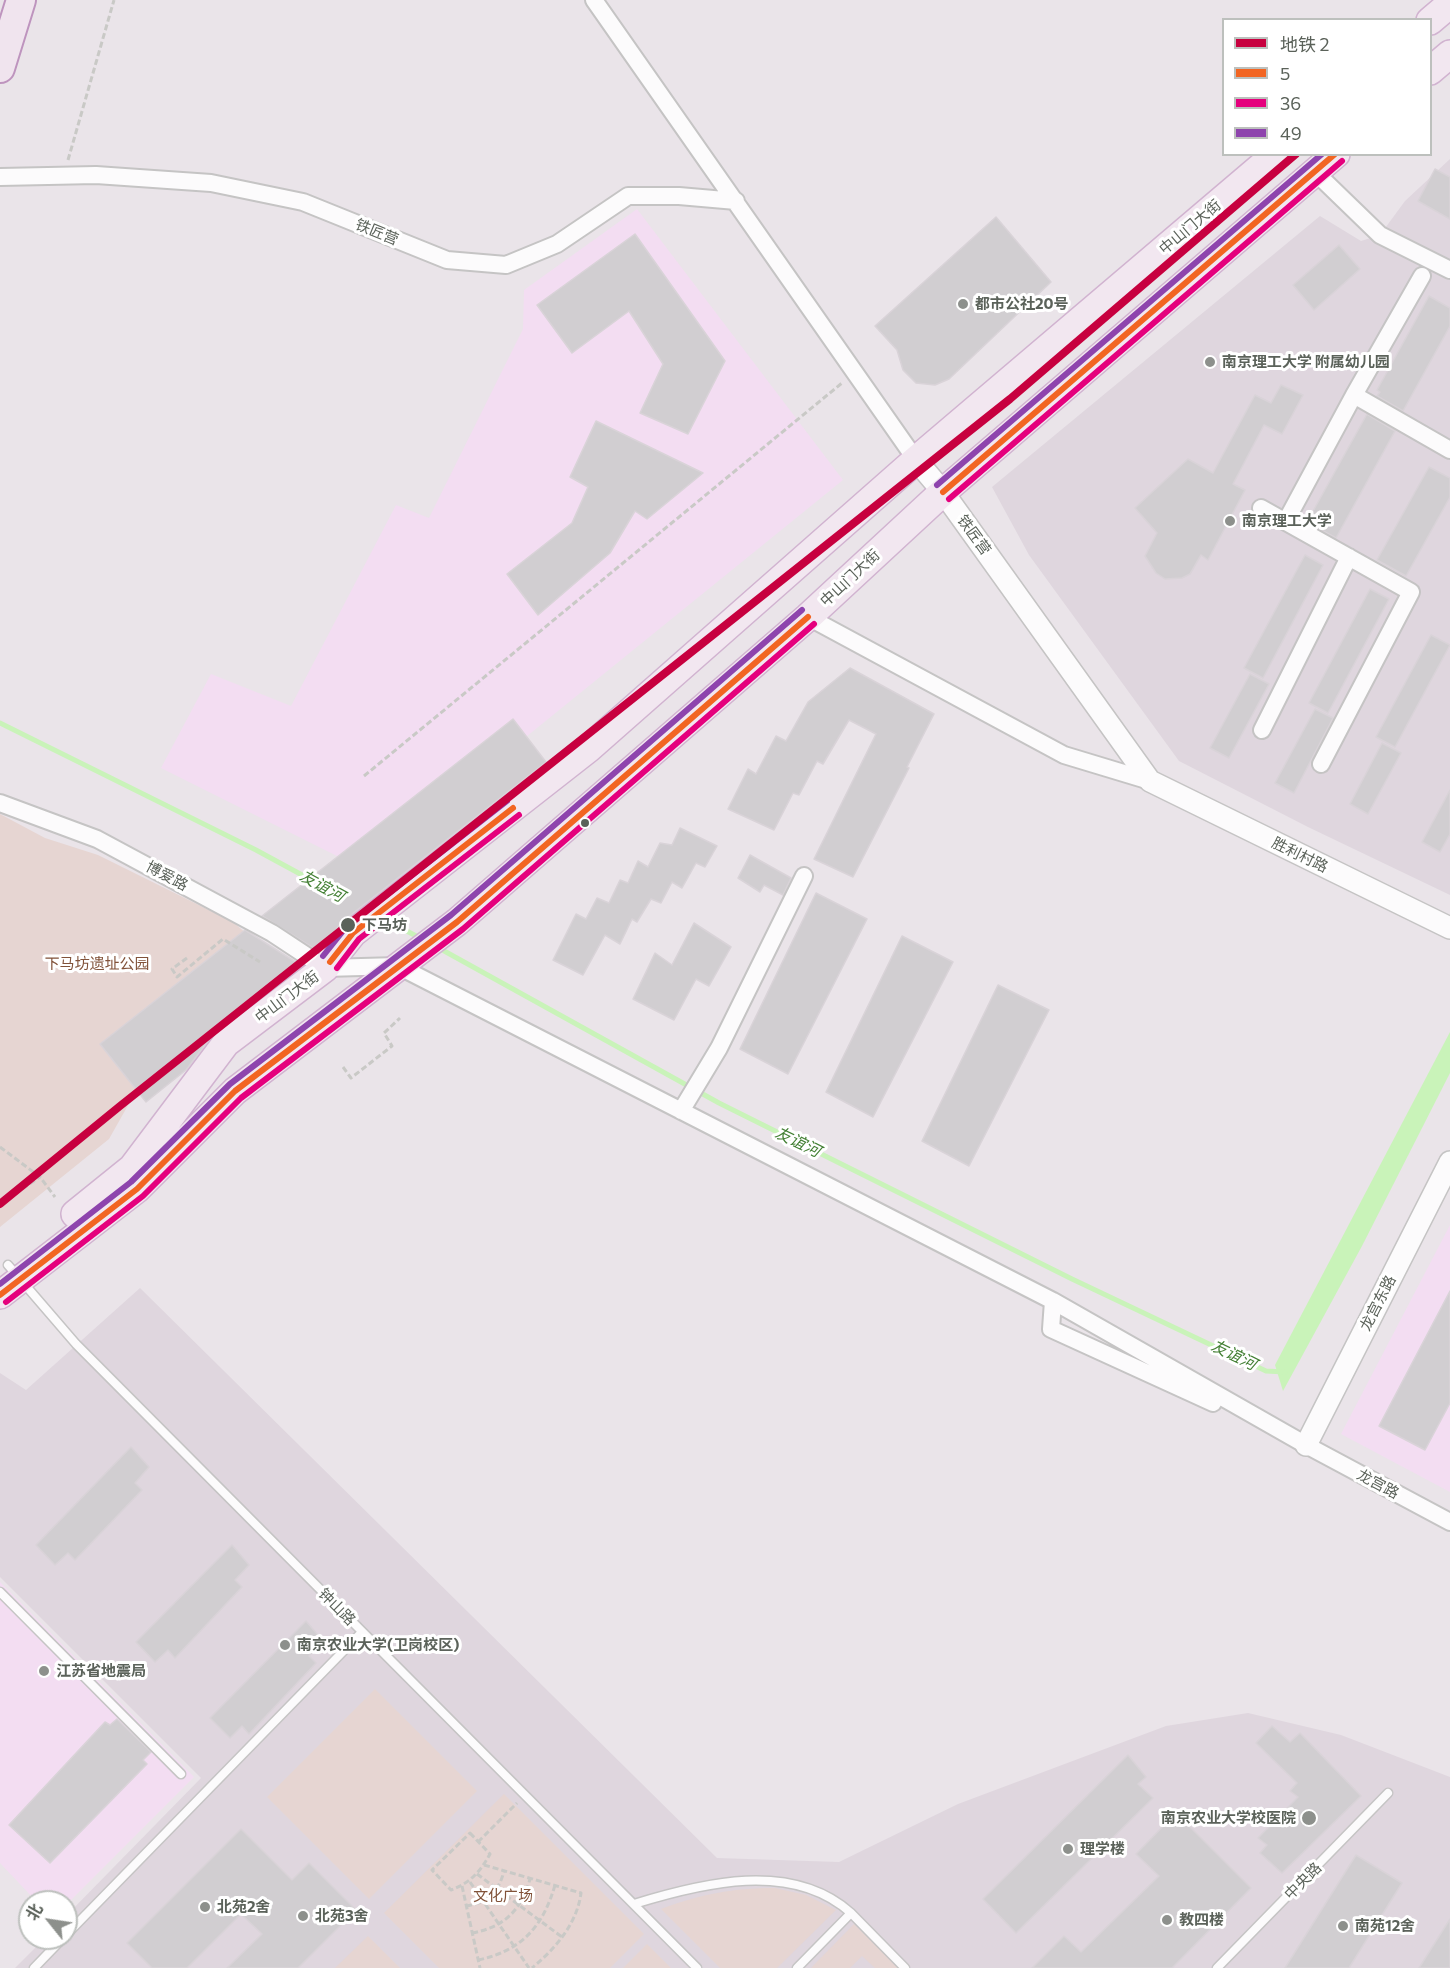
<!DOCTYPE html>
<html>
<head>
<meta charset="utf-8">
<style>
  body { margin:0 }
  #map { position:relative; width:1450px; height:1968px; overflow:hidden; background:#eae4e9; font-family:Commissioner,"Noto Sans SC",sans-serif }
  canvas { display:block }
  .legend { position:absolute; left:1222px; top:18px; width:210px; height:138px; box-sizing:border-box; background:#fff; border:2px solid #bdc0bd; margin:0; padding:8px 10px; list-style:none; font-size:18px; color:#5b625a }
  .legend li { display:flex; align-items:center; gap:12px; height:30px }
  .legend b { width:30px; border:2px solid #bdc0bd }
  .north { position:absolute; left:18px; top:1890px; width:60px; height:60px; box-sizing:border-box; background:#fff; border:2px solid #bdc0bd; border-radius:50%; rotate:300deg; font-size:16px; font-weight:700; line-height:24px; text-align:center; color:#5b625a }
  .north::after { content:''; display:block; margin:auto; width:21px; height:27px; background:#8d908c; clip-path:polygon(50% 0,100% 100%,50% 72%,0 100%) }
</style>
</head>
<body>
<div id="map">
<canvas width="1450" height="1968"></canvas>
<ul class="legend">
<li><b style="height:8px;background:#c7003f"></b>地铁 2</li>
<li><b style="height:8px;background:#f26522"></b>5</li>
<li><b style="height:8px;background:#e5007d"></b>36</li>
<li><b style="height:8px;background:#8e44ad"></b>49</li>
</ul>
<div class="north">北</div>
</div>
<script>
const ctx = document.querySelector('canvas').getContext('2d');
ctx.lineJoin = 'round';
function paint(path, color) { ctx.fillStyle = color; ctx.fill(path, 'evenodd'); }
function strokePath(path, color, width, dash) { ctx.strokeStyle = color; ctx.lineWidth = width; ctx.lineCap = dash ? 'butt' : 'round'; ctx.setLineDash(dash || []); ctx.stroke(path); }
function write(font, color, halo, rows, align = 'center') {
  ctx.font = font + ' Commissioner,"Noto Sans SC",sans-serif'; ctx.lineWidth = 6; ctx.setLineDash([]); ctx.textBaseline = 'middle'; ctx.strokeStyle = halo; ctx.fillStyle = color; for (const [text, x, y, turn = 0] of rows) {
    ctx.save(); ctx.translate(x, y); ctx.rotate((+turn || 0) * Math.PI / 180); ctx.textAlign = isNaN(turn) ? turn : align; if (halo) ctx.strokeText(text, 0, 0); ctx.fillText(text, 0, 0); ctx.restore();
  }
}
const commercial = new Path2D(`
  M637 209 843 480 363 869 161 768 211 674 291 706 396 505 429 518 523 329 524 290Z
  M1450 1225V1492L1341 1434Z
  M0 1582 194 1777 66 1905V1902H37L0 1863Z`);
const education = new Path2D(`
  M1450 159V895L1308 827 1179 761 1029 555 992 487 1320 216 1361 241 1380 235 1405 201Z
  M140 1288 717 1858 839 1862 958 1804 1166 1726 1248 1713 1341 1735 1450 1777V1968H15L45 1938H66V1916L201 1778 0 1577V1373L26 1390Z`);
const green = new Path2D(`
  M0 814 45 838 98 855 233 922 261 946 175 1022 109 1139 0 1227Z
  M375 1689 477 1791 369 1899 267 1797Z
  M504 1794 644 1934 610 1968H439L384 1913Z
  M775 1888 806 1895 836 1910 777 1968H720L661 1909C701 1894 733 1888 775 1888Z
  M854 1924 899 1968H875L862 1956 850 1968H811Z
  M368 1936 400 1968H335Z
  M647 1944 671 1968H623Z`);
const water = new Path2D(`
  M1450 1032V1073L1362 1246 1283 1391 1275 1365Z`);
const stream = new Path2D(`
  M0 723 256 850 315 882
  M384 919 420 938
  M437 947 719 1103 1072 1279 1266 1371 1285 1372`);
const building = new Path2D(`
  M1435 169 1450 177V219L1418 201Z
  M996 217 1051 282 949 379 935 385 916 383 903 370 897 350 875 326Z
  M635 234 725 361 688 434 640 413 663 364 629 311 572 353 537 305Z
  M1339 245 1360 269 1314 310 1293 285Z
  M1429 296 1450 308V326L1403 411 1377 396 1380 392 1377 390Z
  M1281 385 1303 395 1282 434 1264 425 1233 484 1245 490 1208 560 1201 555 1190 574 1182 578 1165 579 1156 573 1145 556 1157 533 1135 508 1188 459 1213 473 1255 395 1271 403Z
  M1367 414 1395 431 1336 538 1307 522Z
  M596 421 703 473 647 519 635 511 610 553 538 615 507 574 572 523 588 487 570 477Z
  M1429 467 1450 478V497L1406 576 1377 560Z
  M1305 555 1323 565 1263 678 1244 668Z
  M1370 589 1389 599 1328 713 1309 703Z
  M1431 635 1450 645 1395 747 1376 737Z
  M850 668 934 714 907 767 909 768 853 877 814 859 876 734 849 720 823 764 817 761 799 795 793 793 774 830 728 809 748 769 756 774 776 736 786 741 808 702Z
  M1250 674 1269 684 1229 758 1210 748Z
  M1315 709 1333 718 1294 793 1275 783Z
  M513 719 546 762 343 921 318 951 262 916Z
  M1382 743 1401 753 1368 814 1350 804Z
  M1450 790V834L1440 852 1422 842Z
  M680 828 717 846 705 867 696 863 682 888 672 882 661 903 651 899 637 922 632 919 620 944 605 935 583 975 553 960 576 914 586 919 597 898 609 903 620 880 628 883 638 861 648 867 660 843 672 845Z
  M750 855 791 878 783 895 764 885 760 892 738 878Z
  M816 893 867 919 788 1074 740 1049Z
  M694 923 731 947 709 986 696 979 674 1020 633 999 655 953 672 965Z
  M245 930 302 966 216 1030 186 1070 146 1102 100 1044Z
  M902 936 953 962 873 1117 826 1092Z
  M998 985 1049 1010 969 1166 922 1141Z
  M1450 1291V1403L1425 1450 1379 1426Z
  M131 1447 149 1467 135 1483 142 1490 75 1560 68 1553 55 1565 36 1545Z
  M232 1545 249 1565 235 1580 242 1587 175 1658 168 1650 155 1662 136 1642Z
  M306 1621 323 1641 309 1656 316 1663 249 1734 242 1726 230 1738 210 1718Z
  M117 1719 151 1752 143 1760 147 1764 50 1863 9 1825 105 1722 110 1725Z
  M1272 1726 1290 1742 1300 1733 1361 1796 1282 1873 1260 1853 1267 1845 1258 1838 1298 1797 1290 1791 1297 1783 1256 1743Z
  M1128 1755 1146 1777 1138 1784 1153 1798 1016 1933 983 1899Z
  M1176 1813 1251 1888 1172 1968H1032L1064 1936 1081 1952 1159 1876 1136 1854Z
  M241 1829 292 1880 309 1863 356 1910 298 1968H227L262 1934 241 1914 187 1968H152L127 1943Z
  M1356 1855 1402 1883 1349 1968H1285Z
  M1450 1919V1968H1419Z`);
const path = new Path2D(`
  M68 160 114 0
  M364 776 842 383
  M187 958 172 969 177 977 223 939 260 962
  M343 1067 351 1078 392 1046 384 1033 400 1018
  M0 1147 40 1177 55 1197
  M0 1204 40 1177
  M470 1833 490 1854C480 1872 470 1883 451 1890L432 1870Z
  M478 1842 517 1803
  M484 1865 581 1893C577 1924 555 1949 532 1968
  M477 1874 562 1937
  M470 1882 529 1968
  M462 1886 480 1968
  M466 1906C488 1903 499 1891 504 1871
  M472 1933C505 1927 521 1910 530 1879
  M478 1960C521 1951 543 1927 555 1885`);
const service = new Path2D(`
  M8 1265 76 1344 697 1968
  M0 1592 181 1774
  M634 1904C702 1883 792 1860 851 1913
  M66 1935 362 1632
  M34 1968 63 1938
  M797 1968 851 1913 905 1968
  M1217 1968 1388 1793`);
const minor = new Path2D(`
  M594 0 916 460
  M1316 173 1380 235 1450 270
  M0 177 96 175 211 183 303 202 447 260 506 265 557 244 628 196H679L736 201
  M1354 395 1450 450
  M1261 508 1411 592 1321 764
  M1286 521 1354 395 1422 276
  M808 617 1064 755 1150 781
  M1262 730 1349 557
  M0 803 97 839 272 933 325 968 398 966 1053 1301 1306 1445 1450 1522
  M681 1111 719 1048 804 876
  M1053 1301 1051 1329 1213 1403`);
const tertiary = new Path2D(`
  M916 460 943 492 1150 781 1450 928
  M1306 1445 1450 1162`);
const primary = new Path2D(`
  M1430 21 1450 4
  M1430 71 1450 54
  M75 1214 132 1168 226 1043 325 968 353 933 588 749 916 460 1276 154
  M0 1295 137 1189 235 1091 457 922 808 617 943 492 1336 154`);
const trunk = new Path2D(`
  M0 68 21 0`);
const bus1 = new Path2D(`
  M943 492 1335 154
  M330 962 353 933 513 808
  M0 1295 137 1189 235 1091 457 922 808 617`);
const bus2 = new Path2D(`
  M949 499 1342 161
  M337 968 359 939 519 815
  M6 1302 143 1196 241 1098 463 929 814 624`);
const bus3 = new Path2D(`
  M937 485 1322 154
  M323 956 347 926 507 801
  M0 1284 131 1182 230 1084 451 915 802 610`);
const metro1 = new Path2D(`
  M0 1204 120 1106 1010 399 1296 154`);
const markers = [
  [963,304,6,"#8d908c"],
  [1210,362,6,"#8d908c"],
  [1230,521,6,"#8d908c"],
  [585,823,5,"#5b625a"],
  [348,925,8,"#5b625a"],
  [285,1645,6,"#8d908c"],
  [44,1671,6,"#8d908c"],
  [1309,1818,8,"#8d908c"],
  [1068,1849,6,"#8d908c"],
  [205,1907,6,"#8d908c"],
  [303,1916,6,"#8d908c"],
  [1167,1920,6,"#8d908c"],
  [1343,1926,6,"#8d908c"]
];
const streetNames = [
  ["中山门大街",1190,227,-40],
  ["铁匠营",377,232,22],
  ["铁匠营",974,535,54],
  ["中山门大街",850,578,-43],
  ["胜利村路",1300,855,26],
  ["博爱路",167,876,28],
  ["中山门大街",287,997,-37],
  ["龙宫东路",1378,1303,-63],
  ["龙宫路",1378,1484,28],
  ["钟山路",337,1607,45],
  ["中央路",1303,1881,-45]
];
const poiNames = [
  ["都市公社20号",975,304],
  ["南京理工大学 附属幼儿园",1222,362],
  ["南京理工大学",1242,521],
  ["南京农业大学(卫岗校区)",297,1645],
  ["江苏省地震局",56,1671],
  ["南京农业大学校医院",1296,1818,"right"],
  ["理学楼",1080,1849],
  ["北苑2舍",217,1907],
  ["北苑3舍",315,1916],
  ["教四楼",1179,1920],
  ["南苑12舍",1355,1926]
];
const stopNames = [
  ["下马坊",362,925]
];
const parkNames = [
  ["下马坊遗址公园",97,964],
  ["文化广场",503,1896]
];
const waterNames = [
  ["友谊河",322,886,29],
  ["友谊河",798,1142,26],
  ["友谊河",1234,1355,26]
];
paint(commercial, '#f3ddf2');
paint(education, '#dfd6de');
paint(green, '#e6d5d2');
paint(water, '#c9f3b9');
strokePath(stream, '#c9f3b9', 5);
paint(building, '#d1ced1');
strokePath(building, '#d9d3d8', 1.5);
strokePath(service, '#c5c4c4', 11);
strokePath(minor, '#c5c4c4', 20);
strokePath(tertiary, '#c5c4c4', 24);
strokePath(primary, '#d1b3d0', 30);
strokePath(trunk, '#be94be', 32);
strokePath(path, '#c9c9c6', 3, [6, 3]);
strokePath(service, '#fcfbfc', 8);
strokePath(minor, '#fcfbfc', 16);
strokePath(tertiary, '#fcfbfc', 21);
strokePath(primary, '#f2e7f0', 27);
strokePath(trunk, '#f0e4ee', 28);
strokePath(bus1, '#f26522', 6);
strokePath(bus2, '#e5007d', 6);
strokePath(bus3, '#8e44ad', 6);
strokePath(metro1, '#c7003f', 8);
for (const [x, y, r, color] of markers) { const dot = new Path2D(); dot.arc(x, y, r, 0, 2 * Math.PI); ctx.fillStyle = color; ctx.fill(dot); strokePath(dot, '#fff', 2); }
write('15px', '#5b625a', '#fff', streetNames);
write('bold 15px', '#5b625a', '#fff', poiNames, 'left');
write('bold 15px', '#5b625a', '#fff', stopNames, 'left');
write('15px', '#815239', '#fff', parkNames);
write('italic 16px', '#448035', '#fff', waterNames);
</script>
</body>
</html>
